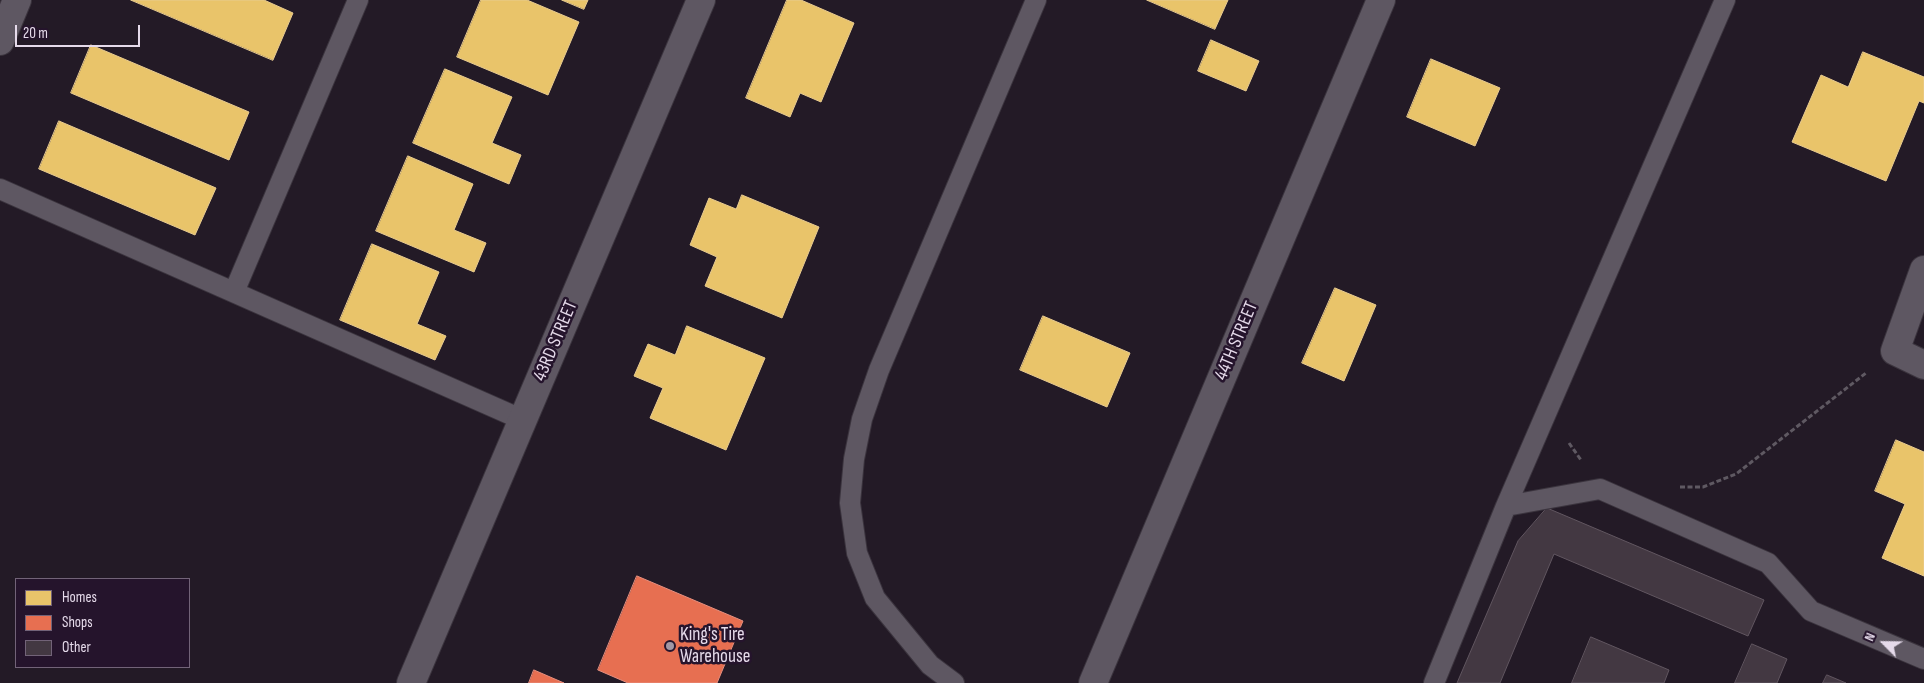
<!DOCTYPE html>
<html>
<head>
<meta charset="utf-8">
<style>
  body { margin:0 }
  #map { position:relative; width:1924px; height:683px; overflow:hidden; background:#231a26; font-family:"Sofia Sans Condensed",sans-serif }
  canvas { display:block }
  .legend { position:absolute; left:15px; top:578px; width:175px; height:90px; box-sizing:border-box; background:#25142c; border:1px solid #726378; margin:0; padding:6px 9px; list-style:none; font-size:15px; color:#e5daea }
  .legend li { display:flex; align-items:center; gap:10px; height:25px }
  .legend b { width:25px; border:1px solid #726378 }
  .north { position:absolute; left:1859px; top:618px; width:50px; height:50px; -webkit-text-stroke:4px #25142c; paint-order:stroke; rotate:293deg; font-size:14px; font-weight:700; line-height:20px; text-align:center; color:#e5daea }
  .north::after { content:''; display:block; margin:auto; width:18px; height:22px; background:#e5daea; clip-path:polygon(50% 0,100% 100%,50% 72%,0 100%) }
  .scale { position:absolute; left:15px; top:25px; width:125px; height:22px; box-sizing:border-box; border:2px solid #e5daea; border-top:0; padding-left:6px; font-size:15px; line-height:18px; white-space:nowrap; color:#e5daea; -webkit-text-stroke:4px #25142c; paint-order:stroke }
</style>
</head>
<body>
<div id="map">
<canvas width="1924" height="683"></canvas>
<ul class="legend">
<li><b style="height:14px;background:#e9c46a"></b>Homes</li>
<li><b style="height:14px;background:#e76f51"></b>Shops</li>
<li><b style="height:14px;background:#433842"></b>Other</li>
</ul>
<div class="north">N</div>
<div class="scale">20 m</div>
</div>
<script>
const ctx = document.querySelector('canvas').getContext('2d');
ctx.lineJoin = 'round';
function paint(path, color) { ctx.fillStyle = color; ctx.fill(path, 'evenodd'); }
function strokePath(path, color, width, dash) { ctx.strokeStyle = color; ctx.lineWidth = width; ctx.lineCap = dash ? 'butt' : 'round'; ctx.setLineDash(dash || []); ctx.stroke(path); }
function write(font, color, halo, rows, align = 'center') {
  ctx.font = font + ' "Sofia Sans Condensed",sans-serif'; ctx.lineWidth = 5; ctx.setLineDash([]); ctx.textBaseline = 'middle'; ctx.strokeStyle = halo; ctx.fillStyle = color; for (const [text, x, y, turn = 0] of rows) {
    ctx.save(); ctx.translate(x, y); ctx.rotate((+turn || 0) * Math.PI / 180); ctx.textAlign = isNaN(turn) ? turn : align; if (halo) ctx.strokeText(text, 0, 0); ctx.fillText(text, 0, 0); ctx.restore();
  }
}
const homes = new Path2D(`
  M131 0H264L293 13 273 60Z
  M481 0H527L579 22 548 95 457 57Z
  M562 0H588L584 9Z
  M787 0H801L854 23 821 102 800 93 790 117 746 98Z
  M1147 0H1228L1215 29Z
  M1211 40 1259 61 1246 91 1198 71Z
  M91 45 249 112 229 160 71 93Z
  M1863 52 1924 77V103L1919 101 1886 181 1792 142 1821 75 1848 87Z
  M1431 59 1500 88 1475 146 1407 117Z
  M445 69 512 97 492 143 521 155 509 184 413 143Z
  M59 121 216 188 195 235 39 169Z
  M408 156 473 184 454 230 486 243 474 272 376 231Z
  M742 195 819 227 782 318 705 286 717 257 690 245 709 198 736 209Z
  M372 244 439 272 417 324 446 336 435 360 340 320Z
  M1335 288 1376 305 1344 381 1302 363Z
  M1043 316 1130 353 1107 407 1020 370Z
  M687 326 765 358 726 450 650 418 663 388 634 376 648 344 675 355Z
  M1896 440 1924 452V576L1882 558 1905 504 1875 491Z`);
const shops = new Path2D(`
  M637 576 743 621 717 683H628L598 670Z
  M534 670 564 683H529Z`);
const building = new Path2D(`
  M1547 508 1764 600 1748 636 1554 554 1500 683H1457L1518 541Z
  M1591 637 1669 670 1664 683H1572Z
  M1752 644 1787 659 1777 683H1735Z
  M1827 675 1846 683H1823Z`);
const path = new Path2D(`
  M1569 443 1581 460
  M1680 487H1703L1736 474 1866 373`);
const lane = new Path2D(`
  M0 189 523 420
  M234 292 358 0
  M1506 506 1600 489 1768 563 1811 611 1924 659
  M954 683 930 665 875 598 857 553 850 503 854 459 862 419 879 370 1036 0
  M1434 683 1506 506 1725 0`);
const street = new Path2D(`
  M1924 270 1895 351 1924 365
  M411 683 701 0
  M1093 683 1381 0`);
const secondary = new Path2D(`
  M0 41 17 0`);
const markers = [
  [670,646,5,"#a197a5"]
];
const streetNames = [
  ["43RD STREET",556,341,-67],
  ["44TH STREET",1237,341,-67]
];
const poiNames = [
  ["King's Tire",680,635],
  ["Warehouse",680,657]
];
paint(homes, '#e9c46a');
strokePath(homes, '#e8cb90', 1);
paint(shops, '#e76f51');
strokePath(shops, '#e68f7f', 1);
paint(building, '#433842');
strokePath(building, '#615660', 1);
strokePath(lane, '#3b343e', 22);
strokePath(street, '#3b343e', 30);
strokePath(secondary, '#3b343e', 30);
strokePath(path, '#5f5962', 3, [5, 2.5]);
strokePath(lane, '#5e5762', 20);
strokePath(street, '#5e5762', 28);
strokePath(secondary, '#5e5762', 28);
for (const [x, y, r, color] of markers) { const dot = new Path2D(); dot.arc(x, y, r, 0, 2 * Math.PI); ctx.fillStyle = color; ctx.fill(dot); strokePath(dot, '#25142c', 2); }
write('19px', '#e5daea', '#25142c', streetNames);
write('19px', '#e5daea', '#25142c', poiNames, 'left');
</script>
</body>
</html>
